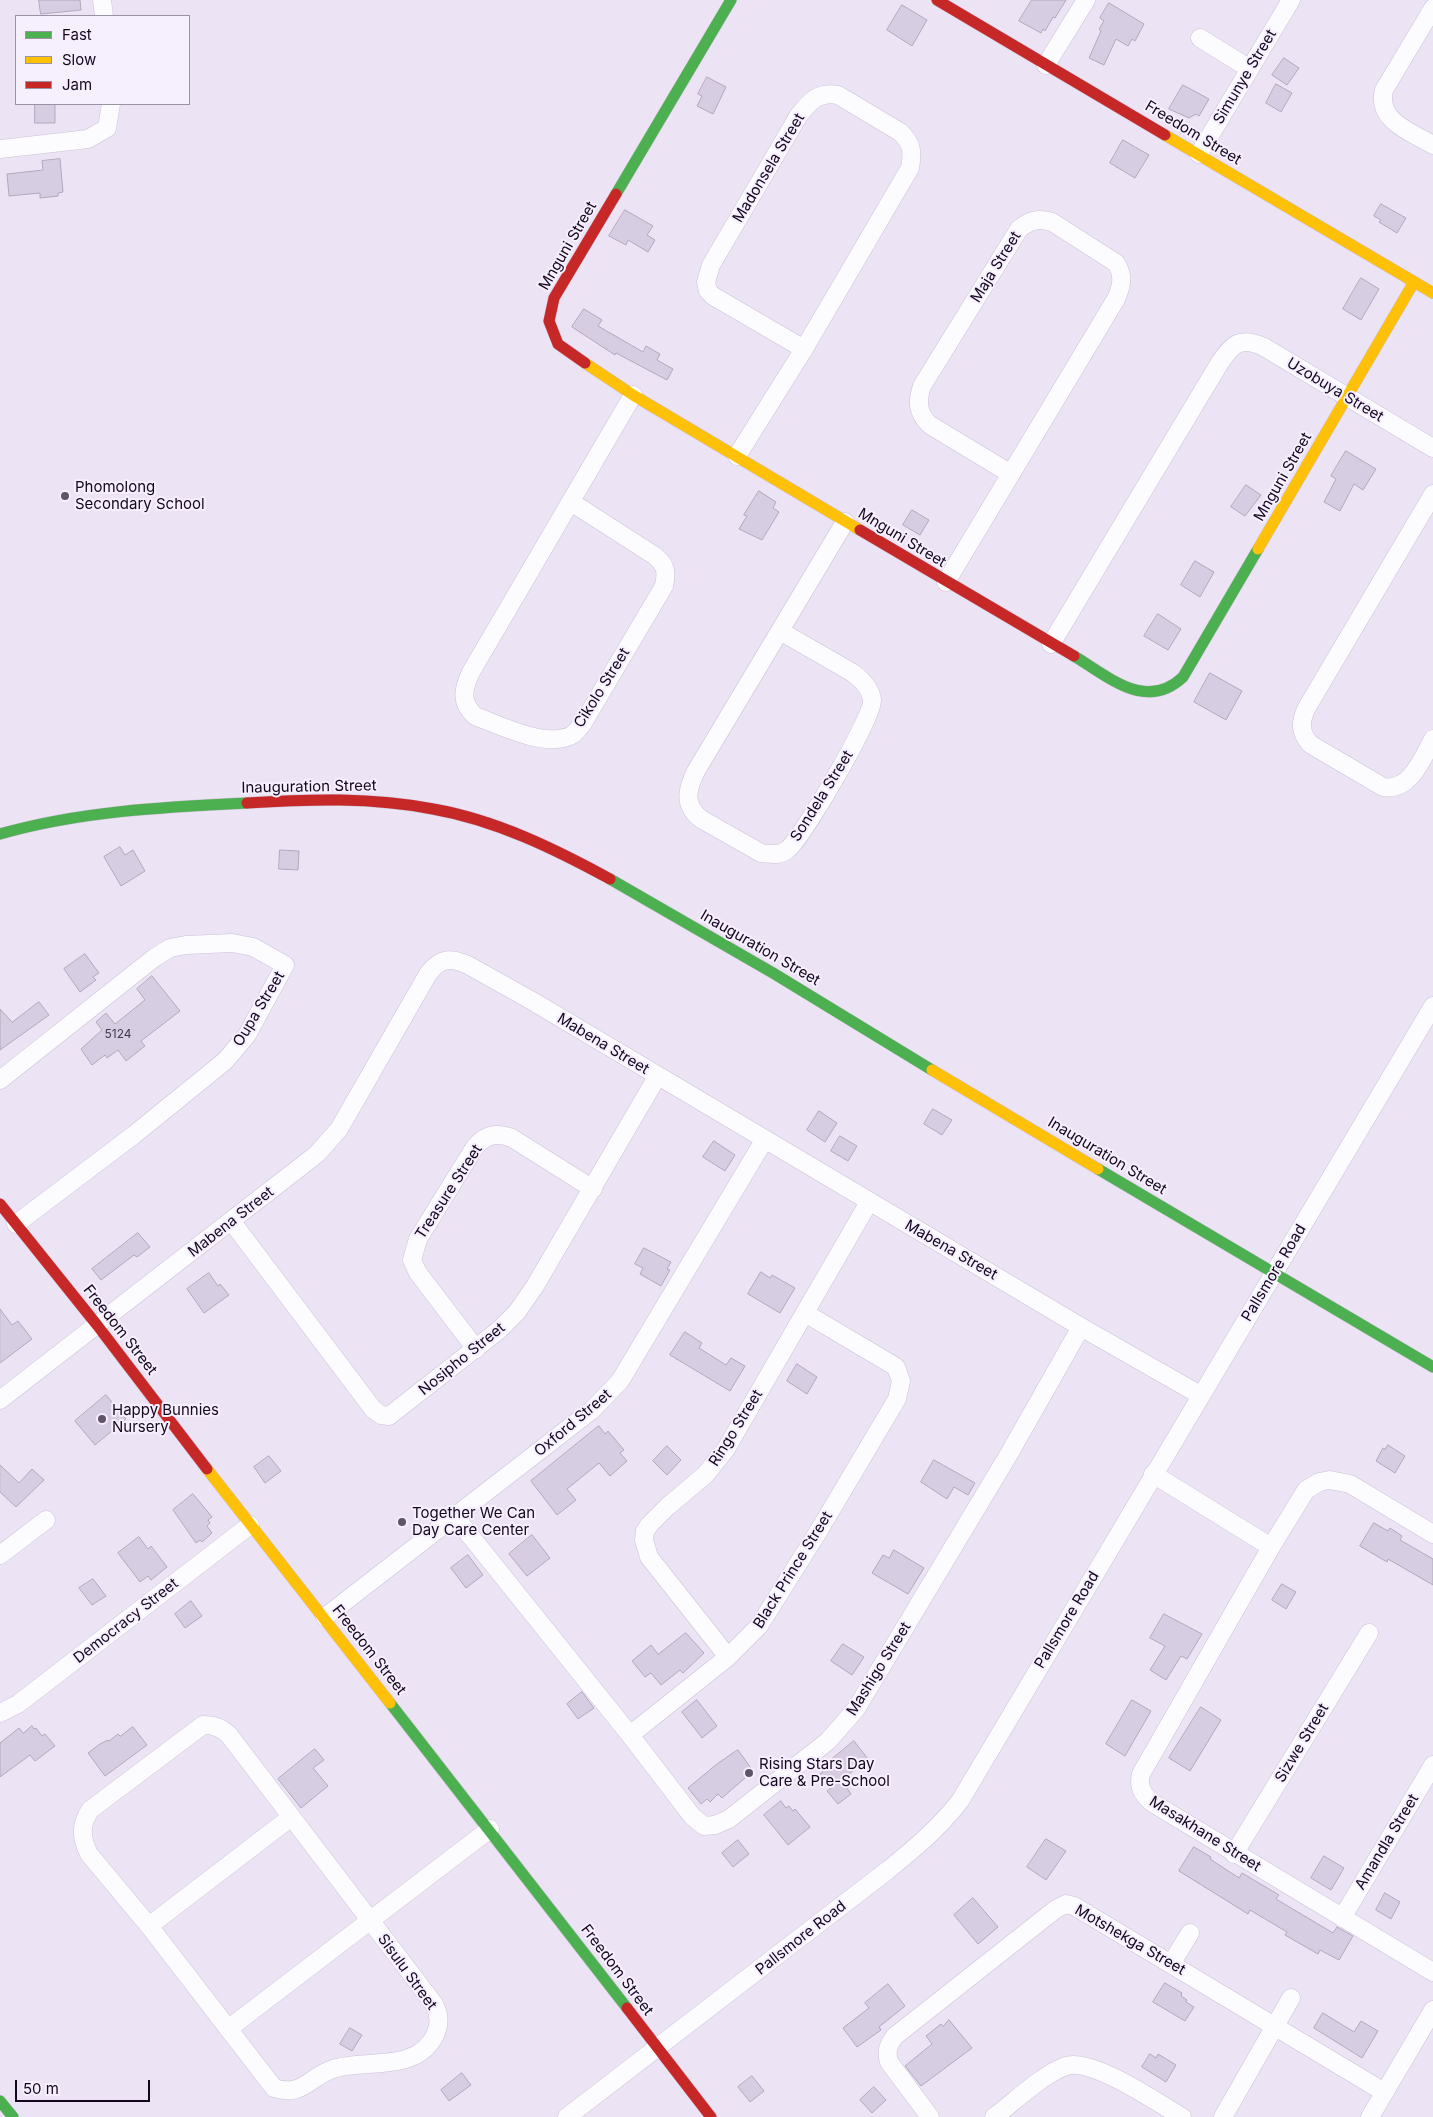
<!DOCTYPE html>
<html>
<head>
<meta charset="utf-8">
<style>
  body { margin:0 }
  #map { position:relative; width:1433px; height:2117px; overflow:hidden; background:#ece4f5; font-family:Inter,sans-serif }
  canvas { display:block }
  .legend { position:absolute; left:15px; top:15px; width:175px; height:90px; box-sizing:border-box; background:#f6effe; border:1px solid #9b92a4; margin:0; padding:6px 9px; list-style:none; font-size:15px; color:#13061e }
  .legend li { display:flex; align-items:center; gap:10px; height:25px }
  .legend b { width:25px; border:1px solid #9b92a4 }
  .scale { position:absolute; left:15px; top:2080px; width:135px; height:22px; box-sizing:border-box; border:2px solid #13061e; border-top:0; padding-left:6px; font-size:15px; line-height:18px; white-space:nowrap; color:#13061e; -webkit-text-stroke:4px #f6effe; paint-order:stroke }
</style>
</head>
<body>
<div id="map">
<canvas width="1433" height="2117"></canvas>
<ul class="legend">
<li><b style="height:6px;background:#4caf50"></b>Fast</li>
<li><b style="height:6px;background:#ffc107"></b>Slow</li>
<li><b style="height:6px;background:#c62828"></b>Jam</li>
</ul>
<div class="scale">50 m</div>
</div>
<script>
const ctx = document.querySelector('canvas').getContext('2d');
ctx.lineJoin = 'round';
function paint(path, color) { ctx.fillStyle = color; ctx.fill(path, 'evenodd'); }
function strokePath(path, color, width, dash) { ctx.strokeStyle = color; ctx.lineWidth = width; ctx.lineCap = dash ? 'butt' : 'round'; ctx.setLineDash(dash || []); ctx.stroke(path); }
function write(font, color, halo, rows, align = 'center') {
  ctx.font = font + ' Inter,sans-serif'; ctx.lineWidth = 4; ctx.setLineDash([]); ctx.textBaseline = 'middle'; ctx.strokeStyle = halo; ctx.fillStyle = color; for (const [text, x, y, turn = 0] of rows) {
    ctx.save(); ctx.translate(x, y); ctx.rotate((+turn || 0) * Math.PI / 180); ctx.textAlign = isNaN(turn) ? turn : align; if (halo) ctx.strokeText(text, 0, 0); ctx.fillText(text, 0, 0); ctx.restore();
  }
}
const building = new Path2D(`
  M39 0H80L81 10 41 14Z
  M1032 0H1066L1055 18 1053 17 1045 31 1043 29 1041 33 1019 21Z
  M1109 3 1144 24 1135 41 1132 39 1128 46 1116 39 1104 65 1089 58 1101 31 1099 29 1104 21 1100 18Z
  M902 5 927 20 912 46 887 30Z
  M1284 58 1299 68 1287 85 1272 75Z
  M707 77 726 87 713 114 697 106 702 96 698 94Z
  M1276 84 1292 93 1281 112 1266 103Z
  M1183 85 1209 99 1199 116 1196 114 1189 118 1169 109Z
  M35 104H55V123H35Z
  M1123 140 1149 155 1135 178 1110 163Z
  M60 159 63 192 58 193V196L40 198V193L9 196 7 174 43 170 42 161Z
  M1381 204 1406 218 1397 233 1379 222 1381 220 1374 216Z
  M625 210 653 226 647 235 655 240 648 252 628 240 626 245 609 236Z
  M1361 278 1379 289 1361 320 1343 309Z
  M584 309 602 320 598 326 643 352 646 346 660 354 657 360 673 369 667 380 616 353 615 355 572 327Z
  M1346 451 1376 469 1363 490 1354 484 1340 511 1324 502 1336 479 1331 476Z
  M1246 485 1261 495 1245 516 1231 507Z
  M759 491 776 502 773 508 779 512 762 540 739 529 747 516 744 515Z
  M912 510 929 520 920 535 903 525Z
  M1195 561 1214 572 1200 597 1181 585Z
  M1158 614 1181 629 1168 650 1144 636Z
  M1210 673 1242 691 1226 720 1194 702Z
  M120 847 125 855 133 850 145 871 121 886 104 857Z
  M280 850 299 851 298 870 279 869Z
  M85 954 99 973 93 977 96 980 80 992 64 969Z
  M152 976 180 1011 141 1041 145 1046 126 1061 118 1050 107 1058 105 1055 92 1065 81 1049 102 1030 96 1022 106 1013 115 1024 145 1000 137 989Z
  M39 1002 49 1015 0 1050V1009L12 1022Z
  M933 1109 952 1120 942 1135 924 1124Z
  M819 1111 837 1123 825 1142 807 1130Z
  M840 1136 857 1146 848 1161 831 1151Z
  M714 1141 735 1155 725 1171 703 1157Z
  M138 1233 150 1247 137 1257 134 1255 101 1280 92 1269Z
  M644 1248 671 1262 667 1269 670 1270 661 1286 640 1274 643 1268 635 1264Z
  M761 1272 770 1278 772 1275 795 1288 780 1313 748 1294Z
  M209 1273 218 1286 220 1284 229 1295 204 1313 187 1289Z
  M0 1309 12 1325 18 1321 32 1339 0 1363Z
  M685 1332 702 1343 699 1348 726 1365 731 1358 745 1366 730 1391 670 1355Z
  M797 1364 817 1377 807 1394 787 1381Z
  M106 1395 126 1419 95 1445 75 1421Z
  M599 1426 605 1434 608 1431 624 1450 620 1453 627 1461 610 1476 599 1463 567 1489 576 1500 557 1515 531 1481Z
  M1388 1445 1405 1456 1395 1473 1376 1461 1383 1448 1385 1449Z
  M667 1446 681 1460 667 1475 653 1461Z
  M269 1456 281 1471 265 1483 254 1467Z
  M934 1460 975 1483 968 1495 954 1487 947 1499 921 1482Z
  M0 1465 19 1483 32 1469 44 1480 16 1507 0 1492Z
  M193 1494 212 1517 208 1520 210 1523 207 1526 212 1533 202 1542 200 1540 196 1543 173 1510Z
  M1374 1523 1388 1531 1390 1528 1402 1536 1400 1540 1433 1559V1585L1388 1559 1387 1562 1360 1546Z
  M532 1535 550 1558 527 1576 509 1554Z
  M139 1537 148 1549 151 1546 167 1567 151 1580 148 1576 140 1582 118 1553Z
  M894 1550 924 1568 908 1594 872 1573 883 1555 889 1558Z
  M468 1555 483 1575 466 1588 451 1568Z
  M93 1579 106 1596 92 1605 79 1588Z
  M1282 1584 1296 1592 1286 1609 1272 1600Z
  M191 1601 202 1616 185 1628 175 1614Z
  M1164 1614 1202 1634 1187 1659 1181 1656 1166 1680 1150 1670 1165 1646 1150 1638Z
  M686 1633 704 1653 683 1673 680 1670 661 1685 651 1673 645 1677 632 1661 651 1645 658 1654Z
  M843 1644 864 1657 852 1675 831 1661Z
  M582 1692 594 1708 578 1719 567 1704Z
  M697 1700 717 1726 702 1738 682 1712Z
  M1132 1700 1151 1711 1125 1756 1106 1744Z
  M1201 1707 1221 1720 1190 1771 1169 1758Z
  M32 1726 34 1729 36 1728 42 1736 45 1734 55 1746 35 1761 30 1755 0 1777V1743L19 1728 23 1733Z
  M133 1727 147 1745 105 1776 88 1753 100 1744 108 1740 109 1741 118 1734 120 1736Z
  M854 1741 868 1759 849 1774 852 1777 849 1780 852 1784 847 1788 851 1794 838 1804 827 1791 831 1788 820 1774 823 1772 820 1769Z
  M315 1749 324 1760 313 1768 328 1786 301 1808 278 1779Z
  M738 1750 753 1771 722 1798 718 1794 710 1802 707 1799 701 1804 688 1788 717 1764Z
  M781 1801 786 1808 789 1806 793 1811 795 1809 810 1827 788 1845 764 1815Z
  M1046 1839 1066 1851 1046 1880 1027 1867Z
  M738 1840 749 1854 733 1867 722 1853Z
  M1194 1847 1211 1857 1210 1859 1239 1878 1242 1873 1279 1895 1276 1899 1333 1933 1337 1927 1353 1936 1339 1960 1320 1950 1318 1954 1285 1935 1287 1932 1250 1910 1248 1914 1179 1871Z
  M1324 1856 1344 1868 1331 1890 1311 1878Z
  M1385 1893 1400 1902 1391 1919 1376 1910Z
  M973 1898 998 1927 978 1944 954 1915Z
  M1165 1983 1182 1993 1181 1996 1187 2000 1186 2002 1194 2007 1185 2021 1153 2002Z
  M888 1984 905 2006 879 2027 881 2030 857 2047 843 2028 869 2008 865 2003Z
  M1323 2013 1354 2032 1361 2021 1378 2031 1362 2058 1314 2028Z
  M949 2020 972 2048 921 2086 905 2066 932 2044 926 2036 941 2024 943 2026Z
  M350 2028 362 2035 352 2051 340 2044Z
  M1150 2054 1156 2058 1158 2054 1176 2065 1166 2082 1142 2067Z
  M462 2073 471 2085 449 2101 441 2090Z
  M752 2076 764 2091 750 2102 738 2087Z
  M874 2087 886 2100 872 2113 860 2100Z`);
const street = new Path2D(`
  M102 0 104 16
  M1433 8 1384 90C1376 121 1411 132 1433 145
  M1200 38 1250 69
  M1046 65 1086 0
  M0 149 88 139 107 128 111 104
  M1199 154 1291 0
  M737 456 804 349 910 168C913 152 912 143 900 132L838 95C819 91 810 101 799 115L711 265 706 282 708 291 713 296 804 349
  M1433 494 1306 709C1300 723 1300 732 1310 744L1383 787C1410 792 1422 759 1433 739
  M571 502 655 556C666 565 667 572 664 586L583 723C580 727 576 732 572 735 547 749 499 725 475 716 460 702 463 689 471 672L633 395
  M946 582 1116 299C1122 286 1124 275 1116 263L1052 222C1038 218 1030 220 1019 229L922 386C917 401 917 413 930 425L1011 474
  M780 631 853 673C861 679 871 689 872 700 874 716 801 840 787 850 779 856 770 854 761 853L701 819C683 805 687 789 696 771L845 522
  M1051 644 1219 364C1232 344 1240 336 1264 347L1433 448
  M0 1080 154 958 170 948 186 945 232 943 253 947 285 965 247 1035 225 1061 135 1134 16 1224
  M232 1222 373 1409 381 1415 389 1416 499 1330 517 1312 535 1286 657 1077
  M476 1349 418 1273 412 1260 418 1239 473 1150C483 1135 496 1132 512 1138L593 1189
  M0 1400 317 1154 339 1129 428 974C440 958 450 957 468 965L534 1002 1081 1327 1200 1395
  M1153 1474 1271 1547
  M456 1518 630 1735 692 1816 704 1826 715 1825 729 1819 828 1741 856 1709 1009 1454 1081 1327
  M1433 1534 1350 1484 1330 1480 1319 1482 1306 1490 1271 1547 1141 1774C1138 1787 1142 1793 1151 1802L1433 1972
  M0 1555 46 1520
  M325 1617 592 1410 620 1381 765 1139
  M728 1657 649 1557 644 1540 645 1531 650 1524 667 1507 705 1475 726 1449 869 1202
  M0 1713 18 1704 250 1525
  M203 1725C214 1725 220 1727 229 1735L434 2004C439 2013 440 2023 436 2033 418 2074 366 2058 333 2069 309 2077 303 2097 274 2088L149 1926 89 1854C81 1837 80 1826 90 1810Z
  M630 1735 728 1657 759 1626 818 1532 897 1399 901 1381 896 1367 805 1313
  M1234 1854 1369 1633
  M1342 1918 1433 1765
  M149 1926 290 1818
  M1171 1964 1190 1933
  M228 2029 490 1829
  M567 2117 888 1870C916 1847 937 1830 960 1801L1433 1006
  M930 2117 889 2062C886 2051 888 2045 895 2036L1056 1909 1066 1904 1074 1906 1384 2092
  M994 2117C1014 2102 1043 2074 1066 2066 1091 2057 1158 2103 1182 2117
  M1223 2117 1291 1998
  M1370 2117 1433 2010`);
const fast = new Path2D(`
  M616 194 731 0
  M1074 656C1109 677 1146 712 1183 677L1258 549
  M0 834C81 811 164 807 247 803
  M610 879 773 973 932 1070
  M1098 1169 1433 1367
  M390 1703 627 2008
  M0 2101 13 2117`);
const slow = new Path2D(`
  M1165 135 1433 293
  M585 363 633 395 860 530
  M1258 549 1414 282
  M932 1070 1098 1169
  M207 1469 390 1703`);
const jam = new Path2D(`
  M937 0 1165 135
  M585 363 558 344 549 321 554 298 616 194
  M860 530 1074 656
  M247 803C309 799 372 797 433 809 496 820 555 849 610 879
  M0 1204 97 1325 207 1469
  M627 2008 711 2117`);
const markers = [
  [65,496,5,"#5f5469"],
  [102,1419,5,"#5f5469"],
  [402,1522,5,"#5f5469"],
  [749,1773,5,"#5f5469"]
];
const numberNames = [
  ["5124",118,1034]
];
const streetNames = [
  ["Simunye Street",1245,77,-59],
  ["Freedom Street",1193,133,31],
  ["Madonsela Street",769,168,-59],
  ["Mnguni Street",568,246,-60],
  ["Maja Street",996,267,-58],
  ["Uzobuya Street",1335,390,31],
  ["Mnguni Street",1283,477,-60],
  ["Mnguni Street",902,538,31],
  ["Cikolo Street",602,688,-58],
  ["Inauguration Street",309,787,-1],
  ["Sondela Street",822,796,-58],
  ["Inauguration Street",760,948,30],
  ["Oupa Street",259,1009,-59],
  ["Mabena Street",603,1044,31],
  ["Inauguration Street",1107,1156,31],
  ["Treasure Street",449,1192,-57],
  ["Mabena Street",231,1222,-38],
  ["Mabena Street",951,1250,30],
  ["Pallsmore Road",1274,1273,-59],
  ["Freedom Street",120,1330,52],
  ["Nosipho Street",462,1359,-39],
  ["Oxford Street",573,1423,-40],
  ["Ringo Street",736,1428,-58],
  ["Black Prince Street",793,1570,-58],
  ["Pallsmore Road",1067,1620,-59],
  ["Democracy Street",126,1621,-38],
  ["Freedom Street",369,1650,52],
  ["Mashigo Street",879,1669,-58],
  ["Sizwe Street",1302,1743,-59],
  ["Masakhane Street",1205,1834,32],
  ["Amandla Street",1387,1842,-59],
  ["Pallsmore Road",801,1938,-38],
  ["Motshekga Street",1130,1940,30],
  ["Freedom Street",617,1970,53],
  ["Sisulu Street",407,1972,54]
];
const poiNames = [
  ["Phomolong",75,487],
  ["Secondary School",75,504],
  ["Happy Bunnies",112,1410],
  ["Nursery",112,1427],
  ["Together We Can",412,1513],
  ["Day Care Center",412,1530],
  ["Rising Stars Day",759,1764],
  ["Care & Pre-School",759,1781]
];
paint(building, '#d7cde2');
strokePath(building, '#b2a8bc', 1);
strokePath(street, '#cbc1d6', 19);
strokePath(fast, '#cbc1d6', 12);
strokePath(slow, '#cbc1d6', 12);
strokePath(jam, '#cbc1d6', 12);
strokePath(street, '#fcfbfe', 18);
strokePath(fast, '#4caf50', 11);
strokePath(slow, '#ffc107', 11);
strokePath(jam, '#c62828', 11);
for (const [x, y, r, color] of markers) { const dot = new Path2D(); dot.arc(x, y, r, 0, 2 * Math.PI); ctx.fillStyle = color; ctx.fill(dot); strokePath(dot, '#f6effe', 2); }
write('12px', '#453950', null, numberNames);
write('15px', '#13061e', '#f6effe', streetNames);
write('15px', '#13061e', '#f6effe', poiNames, 'left');
</script>
</body>
</html>
